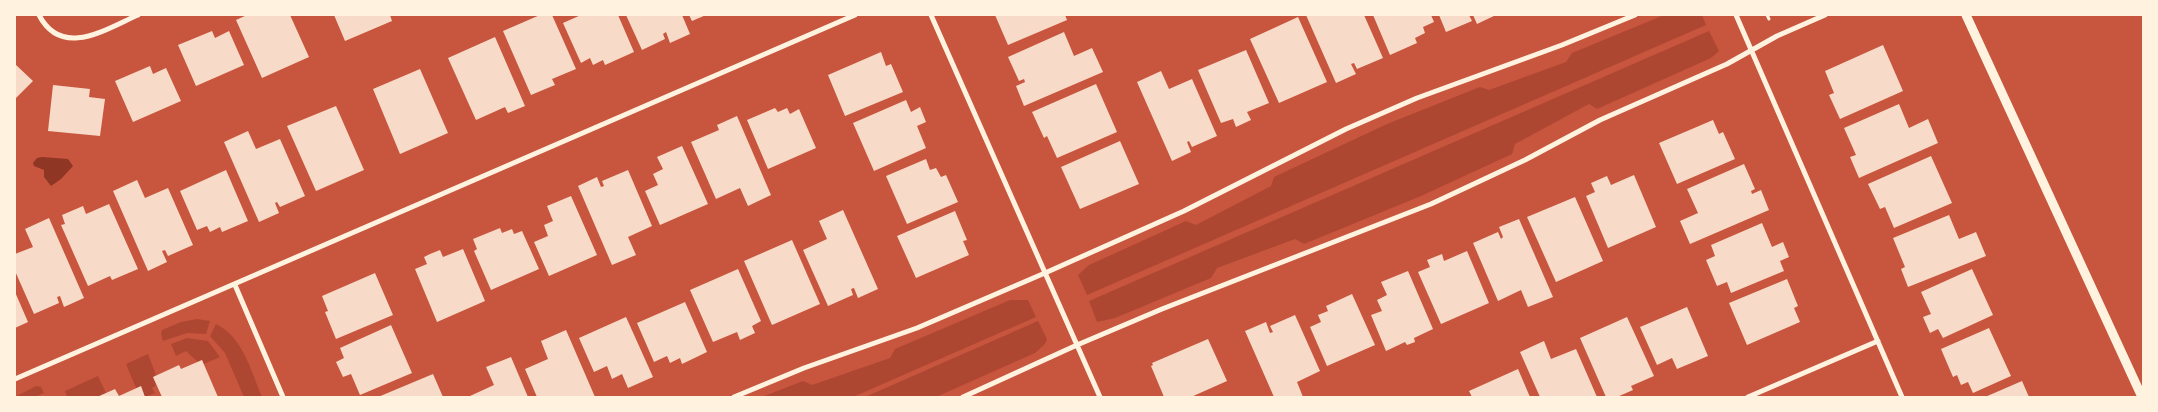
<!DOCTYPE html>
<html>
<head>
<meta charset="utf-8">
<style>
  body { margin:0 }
  #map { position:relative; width:2158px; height:412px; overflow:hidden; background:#c8553d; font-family:Overpass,sans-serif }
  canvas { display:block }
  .frame { position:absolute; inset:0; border:16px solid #fff3e0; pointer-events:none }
</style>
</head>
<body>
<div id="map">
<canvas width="2158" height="412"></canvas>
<div class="frame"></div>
</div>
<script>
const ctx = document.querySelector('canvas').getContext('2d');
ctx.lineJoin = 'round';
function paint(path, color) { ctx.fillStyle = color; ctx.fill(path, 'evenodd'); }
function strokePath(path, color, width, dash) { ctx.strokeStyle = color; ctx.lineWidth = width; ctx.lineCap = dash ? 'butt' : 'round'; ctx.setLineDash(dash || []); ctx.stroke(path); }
const green = new Path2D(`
  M1664 15H1702L1706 25 1087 295 1078 275 1089 265 1186 221 1196 225 1271 186 1274 177 1387 124 1480 87 1489 90 1566 62 1572 53Z
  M1709 31 1719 51 1711 58 1597 109 1589 104 1515 144 1512 154 1421 196 1304 244 1295 239 1217 268 1211 278 1115 318 1097 322 1089 301Z
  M1010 300H1028L1036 317 853 397H762L803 381 812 385 890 358 895 349Z
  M197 319 210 321 206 334 187 333 163 341 161 334 162 330 181 322Z
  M1038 321 1047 339 1045 344 1035 353 936 397H865Z
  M216 324C243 337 251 371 262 397H244L225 353 210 336Z
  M187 338 208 341 220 357 204 364 202 360 198 362 186 351 176 356 171 344Z
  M148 354 156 375 153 377 156 385 152 388 155 393 145 397 141 387 136 388 126 364Z
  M98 376 106 393 101 397H67L65 391Z
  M36 386 41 387 44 393 35 397H15Z`);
const water = new Path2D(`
  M42 157 68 159 73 166 61 179 51 186 44 177V170L34 166 33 163 37 158Z`);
const building = new Path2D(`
  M247 15H290L309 57 262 78 236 20Z
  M334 15H390L392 21 345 41Z
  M540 15H552L576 69 552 79 555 85 531 95 503 31Z
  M581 15H618L634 52 605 65 603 60 593 65 590 58 581 63 563 23Z
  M626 15H682L690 34 670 43 666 32 663 34 665 39 642 50Z
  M689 15H706L692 21Z
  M995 15H1065L1067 20 1008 45Z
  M1306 15H1364L1383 58 1357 69 1354 63 1351 64 1356 74 1336 83Z
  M1373 15H1431L1434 22 1423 27 1425 33 1415 38 1417 43 1390 55Z
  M1439 15H1469L1472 21 1446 32Z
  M1473 15H1496L1477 24Z
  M1298 17 1327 82 1279 103 1250 39Z
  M212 31 215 38 229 31 244 65 196 86 178 45Z
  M1064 32 1074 56 1092 48 1103 72 1024 106 1016 86 1025 82 1024 79 1019 81 1008 57Z
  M495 37 525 106 508 113 505 107 476 120 448 58Z
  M1883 45 1903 91 1840 119 1829 95 1834 93 1825 71Z
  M1246 50 1269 103 1247 112 1251 120 1236 127 1233 119 1221 123 1198 70Z
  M881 52 886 66 891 64 903 92 845 116 828 75Z
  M15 64 33 81 15 99Z
  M150 66 153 74 166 68 181 101 133 122 115 81Z
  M420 69 448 133 400 154 373 89Z
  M1161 71 1169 89 1192 79 1217 136 1192 147 1189 141 1187 142 1191 152 1172 161 1137 82Z
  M1096 84 1117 132 1057 158 1047 136 1044 138 1032 112Z
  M53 85 90 89 89 97 105 99 100 136 48 131Z
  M906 100 911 112 920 107 926 122 917 126 926 148 874 171 853 123Z
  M1899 104 1909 128 1928 119 1938 143 1859 178 1850 157 1856 155 1844 128Z
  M336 106 364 170 316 191 287 126Z
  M775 108 778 112 787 108 790 114 799 109 816 148 768 169 747 120Z
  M737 116 771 195 748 206 740 188 716 199 691 142 719 130 717 125Z
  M1713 120 1719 134 1723 132 1735 159 1677 184 1659 143Z
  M248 131 256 149 280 139 305 196 280 207 277 202 275 203 279 213 259 222 224 142Z
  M1120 141 1139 184 1080 209 1061 167Z
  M682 146 708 204 660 225 645 191 658 185 653 174 663 169 657 157Z
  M1931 156 1952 203 1894 228 1885 207 1880 209 1868 184Z
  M926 159 930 170 936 168 941 177 946 175 958 202 907 224 886 176Z
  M1744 164 1755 189 1751 191 1752 194 1761 190 1769 210 1690 244 1680 221 1698 213 1687 189Z
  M226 170 248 221 222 232 220 227 210 232 207 226 197 230 180 191Z
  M628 170 652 226 628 237 636 255 612 265 578 186 597 177 601 187 604 186 602 181Z
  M1634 175 1656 227 1608 248 1586 196 1595 192 1591 183 1607 176 1611 185Z
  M137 180 145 198 168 188 193 245 168 256 165 250 162 251 167 262 148 271 113 191Z
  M571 196 597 255 549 276 534 242 548 236 544 225 553 221 547 206Z
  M1575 197 1603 261 1556 282 1527 217Z
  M109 204 138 269 112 280 110 276 88 286 61 225 65 224 62 215 83 206 86 214Z
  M843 210 878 289 858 298 854 288 851 289 853 295 828 306 803 250 827 239 819 221Z
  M955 211 967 240 963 241 969 255 916 278 897 236Z
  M1949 215 1959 239 1976 232 1986 256 1908 287 1901 269 1905 267 1893 238Z
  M49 218 84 298 64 307 60 296 57 297 59 303 34 314 15 271V254L33 247 25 229Z
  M1519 219 1553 297 1528 307 1521 290 1498 301 1473 243 1498 232 1501 239 1503 237 1499 227Z
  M1762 223 1772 247 1783 242 1789 257 1780 261 1784 271 1731 293 1727 282 1717 286 1706 260 1715 256 1711 245Z
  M500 228 502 233 512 229 514 234 522 231 539 269 491 290 474 251 477 249 473 239Z
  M792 240 820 304 772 325 744 261Z
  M463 249 485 301 437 322 415 269 427 264 424 257 430 254 440 250 443 257Z
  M1467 251 1489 303 1441 324 1418 272 1430 267 1427 260 1442 254 1444 261Z
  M738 269 761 321 752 326 755 333 740 340 737 332 713 342 690 290Z
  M1972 269 1993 315 1943 338 1938 329 1930 333 1923 317 1931 314 1921 292Z
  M1408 271 1433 329 1414 338 1415 342 1407 345 1405 342 1386 351 1371 315 1382 311 1377 300 1387 295 1381 282Z
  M375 273 393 315 336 339 325 312 328 311 322 296Z
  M1787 279 1798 306 1794 308 1800 322 1747 345 1729 303Z
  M15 292 28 322 15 328Z
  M1352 294 1375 345 1327 366 1310 327 1321 322 1318 315 1328 311 1326 306Z
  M685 302 707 352 682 364 680 358 670 363 667 356 654 362 637 323Z
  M1687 307 1708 356 1677 369 1672 358 1657 365 1640 327Z
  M1295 315 1320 371 1297 382 1303 397H1274L1245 331 1266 322 1270 333 1273 332 1270 326Z
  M626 317 653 377 628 388 622 374 612 379 607 366 594 372 579 338Z
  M1627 317 1654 376 1631 386 1633 390 1617 397H1606L1580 338Z
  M391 325 412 373 360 395 351 374 343 377 336 362 344 358 340 348Z
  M1989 328 2011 376 1973 393 1968 382 1961 385 1957 375 1953 377 1941 349Z
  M566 330 595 397H537L525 369 548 359 541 341Z
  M1208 339 1227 381 1191 397H1164L1151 366 1153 365 1152 363Z
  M1544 341 1551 359 1576 349 1597 397H1540L1520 352Z
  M511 357 528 397H470V396L494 385 486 367Z
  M202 360 218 397H162L153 377 179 365 181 369Z
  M1518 369 1530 397H1472L1469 391Z
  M433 374 443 397H378Z
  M2022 381 2029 397H1985Z
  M141 386 145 397H97L115 389 119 396Z`);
const path = new Path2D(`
  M1767 15 1769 19`);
const minor = new Path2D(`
  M39 15C62 59 106 29 138 15
  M931 15 1100 397
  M1736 15 1902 397
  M235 285 283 397
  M15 379 855 15
  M734 397 804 368 917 328 1045 273 1184 211 1346 129 1417 98 1562 45 1635 15
  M963 397 1077 345 1162 309 1431 204 1525 160 1600 120 1727 64 1777 36 1825 15
  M1748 397 1878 341`);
const tertiary = new Path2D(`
  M1966 15 2142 397`);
paint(green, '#ae4732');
paint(water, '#8f3625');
paint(building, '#f7dbc8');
strokePath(path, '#fff3e0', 3);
strokePath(minor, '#fff3e0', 5);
strokePath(tertiary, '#fff3e0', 9);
</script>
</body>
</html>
